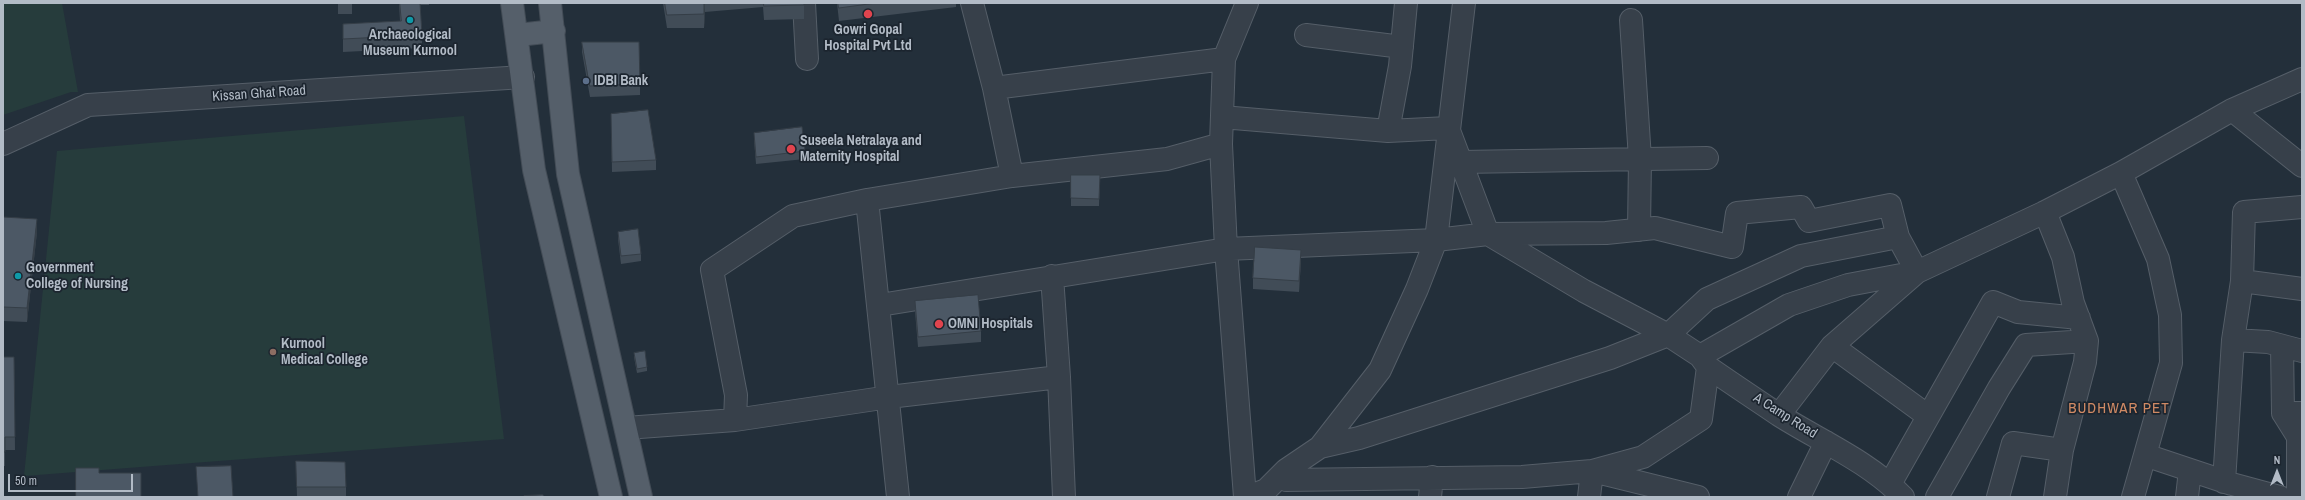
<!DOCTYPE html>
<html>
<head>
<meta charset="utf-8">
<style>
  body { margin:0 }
  #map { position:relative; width:2305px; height:500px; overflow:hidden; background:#232f3a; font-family:"Archivo Narrow",sans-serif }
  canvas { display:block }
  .frame { position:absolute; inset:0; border:4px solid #b2bbc6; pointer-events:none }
  .north { position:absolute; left:2257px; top:452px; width:40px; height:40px; -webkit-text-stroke:3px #1c252f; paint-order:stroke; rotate:0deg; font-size:11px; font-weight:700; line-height:16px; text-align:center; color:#b2bbc6 }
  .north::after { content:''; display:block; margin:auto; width:14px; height:18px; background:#b2bbc6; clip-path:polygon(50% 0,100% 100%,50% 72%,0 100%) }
  .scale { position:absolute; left:8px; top:474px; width:125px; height:18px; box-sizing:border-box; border:2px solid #b2bbc6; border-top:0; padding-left:5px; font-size:12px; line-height:14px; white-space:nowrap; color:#b2bbc6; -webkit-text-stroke:3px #1c252f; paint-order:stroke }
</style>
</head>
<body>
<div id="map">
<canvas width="2305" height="500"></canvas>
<div class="frame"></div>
<div class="north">N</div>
<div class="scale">50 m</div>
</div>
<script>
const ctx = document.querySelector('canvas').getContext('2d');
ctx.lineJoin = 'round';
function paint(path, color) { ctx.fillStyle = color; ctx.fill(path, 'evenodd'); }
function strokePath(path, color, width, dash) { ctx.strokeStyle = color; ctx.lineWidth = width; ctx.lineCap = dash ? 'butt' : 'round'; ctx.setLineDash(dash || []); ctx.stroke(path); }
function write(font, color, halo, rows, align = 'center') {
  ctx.font = font + ' "Archivo Narrow",sans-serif'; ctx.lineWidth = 3.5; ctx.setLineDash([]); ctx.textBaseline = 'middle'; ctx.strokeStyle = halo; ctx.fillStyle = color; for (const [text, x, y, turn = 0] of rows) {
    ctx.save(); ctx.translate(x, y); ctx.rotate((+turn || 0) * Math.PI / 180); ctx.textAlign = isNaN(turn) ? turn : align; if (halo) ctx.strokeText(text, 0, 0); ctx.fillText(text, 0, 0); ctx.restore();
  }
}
const green = new Path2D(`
  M3 3H62L78 92H71L3 115Z
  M464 116 504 439 24 476 57 151Z`);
const minor = new Path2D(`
  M804 3 807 59
  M972 3 994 88 1012 176
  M1631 20 1640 159 1639 230
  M1306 35 1402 47
  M1224 59 1221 144 1226 249 1245 497
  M994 88 1224 59 1247 3
  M2232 110 2302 166
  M1222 117 1388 131 1448 128 1488 234 1584 291 1668 335 1700 356 1708 367C1731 383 1755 399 1779 415 1820 441 1868 461 1903 497
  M1388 131 1400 66 1406 3
  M3 144 88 105 523 77
  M1461 162 1707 158
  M2121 173 2158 259 2170 315 2171 363 2145 455
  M867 200 898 497
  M2302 207 2244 212 2242 281 2302 289
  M2045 212 2063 257 2073 303 2087 341 2085 362 2062 450 2055 497
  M1052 276 1059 377
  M2242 281 2233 340 2268 342 2302 351
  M880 305 1226 249 1436 240 1488 234 1606 233 1655 228 1732 247 1737 213 1801 207 1809 221 1890 205 1898 237 1917 272 1848 285 1789 305 1700 356
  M1832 346 1928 416
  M2282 346 2283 413
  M1779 415 1832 346 1917 272 2045 212 2121 173 2232 110 2302 79
  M735 420 736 395 712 270 793 216 867 200 1012 176 1167 159 1221 144
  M626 428 735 420 889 397 1059 377 1064 497
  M1320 447 1380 370 1417 289 1436 240 1464 3
  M1593 471 1698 497
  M1286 480 1522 477 1592 471 1643 457 1701 419 1708 367
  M2224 482 2233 340
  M1890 484 1993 302 2018 312 2079 318
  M1247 497 1266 490 1286 470 1320 447 1359 438 1610 358 1668 335 1707 299 1801 256 1898 237
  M1430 497 1432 477
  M1589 497 1592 471
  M1799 497 1826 442
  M1937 497 1999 388 2026 345 2087 341
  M1998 497 2013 443 2062 450
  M2133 497 2145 455 2232 484 2280 497
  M2187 497 2190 470
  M2298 497V437L2283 413H2302`);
const major = new Path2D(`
  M512 3 534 170 611 497
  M550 3 568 174 641 497
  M518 35 554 31`);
const wall = new Path2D(`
  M338 3H352V14H338Z
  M399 3H429V5H420L422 35V48L343 52V24L400 21Z
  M663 3H804V19L764 20 763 7 705 12 704 28H667Z
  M837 3H956V7L839 21Z
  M582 42 640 84V95L590 97 582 52Z
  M611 114 656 160V170L612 172Z
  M754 133 805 151V159L756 164 754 140Z
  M1071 175H1100L1099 206H1071Z
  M3 217 37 232 27 322 3 321Z
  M618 232 641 254V261L621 264 618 239Z
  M1301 261 1299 292 1253 289V278Z
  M915 301 981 331V342L918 347 915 311Z
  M634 353 647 367V371L637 373 634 357Z
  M3 357H14L15 450H5V466H3Z
  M296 461 346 487V497H297Z`);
const shadedWall = new Path2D(`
  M705 3V12L704 28V14Z
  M37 219V232L27 322V308Z
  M1301 250V261L1299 292V281Z`);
const building = new Path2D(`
  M400 3H420L422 35 343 39V24L401 21Z
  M665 3H704V14L667 15Z
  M764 3H804V5L764 6Z
  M838 3H876L839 8Z
  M582 42H639L640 84 590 86Z
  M648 110 656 160 612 162 611 114Z
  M802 127 805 151 756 157 754 133Z
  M1071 175H1100L1099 199 1071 198Z
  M3 217 37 219 27 308 3 307Z
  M638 229 641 254 621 256 618 232Z
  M1255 247 1301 250 1299 281 1253 278Z
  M978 295 981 331 918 337 915 301Z
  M645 351 647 367 637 369 634 353Z
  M3 357H14L15 437H5V452H3Z
  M296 461 345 462 346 487H297Z
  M231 466 233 497H198L196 467Z
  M76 468H99V473H141V497H76Z
  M543 495 544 497H524V496Z`);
const markers = [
  [868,14,5,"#e0444e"],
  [410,20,4,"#0f9aa8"],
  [586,81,4,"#5c6f8a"],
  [791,149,5,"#e0444e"],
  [18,276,4,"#0f9aa8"],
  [939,324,5,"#e0444e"],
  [273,352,4,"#8d6e63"]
];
const poiNames = [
  ["Gowri Gopal",868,30,"center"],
  ["Hospital Pvt Ltd",868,46,"center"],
  ["Archaeological",410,35,"center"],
  ["Museum Kurnool",410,51,"center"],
  ["IDBI Bank",594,81],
  ["Suseela Netralaya and",800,141],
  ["Maternity Hospital",800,157],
  ["Government",26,268],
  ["College of Nursing",26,284],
  ["OMNI Hospitals",948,324],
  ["Kurnool",281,344],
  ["Medical College",281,360]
];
const streetNames = [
  ["Kissan Ghat Road",259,94,-4],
  ["A Camp Road",1785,416,32]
];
const neighbourhoodNames = [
  ["BUDHWAR PET",2119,409]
];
paint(green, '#263c3c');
strokePath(minor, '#555e68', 24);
strokePath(major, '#434c56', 24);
strokePath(minor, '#37404a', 22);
strokePath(major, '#555f6a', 22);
paint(wall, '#414c57');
paint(shadedWall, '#353e47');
paint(building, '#4c5865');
strokePath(building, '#353e47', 1);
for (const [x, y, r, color] of markers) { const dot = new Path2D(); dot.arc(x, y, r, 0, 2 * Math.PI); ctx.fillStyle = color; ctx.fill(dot); strokePath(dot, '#1c252f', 1.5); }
write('bold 14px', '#b2bbc6', '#1c252f', poiNames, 'left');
write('14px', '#b2bbc6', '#1c252f', streetNames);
ctx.letterSpacing = '1px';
write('15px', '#d08a64', '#1c252f', neighbourhoodNames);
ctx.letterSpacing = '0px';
</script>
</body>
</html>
